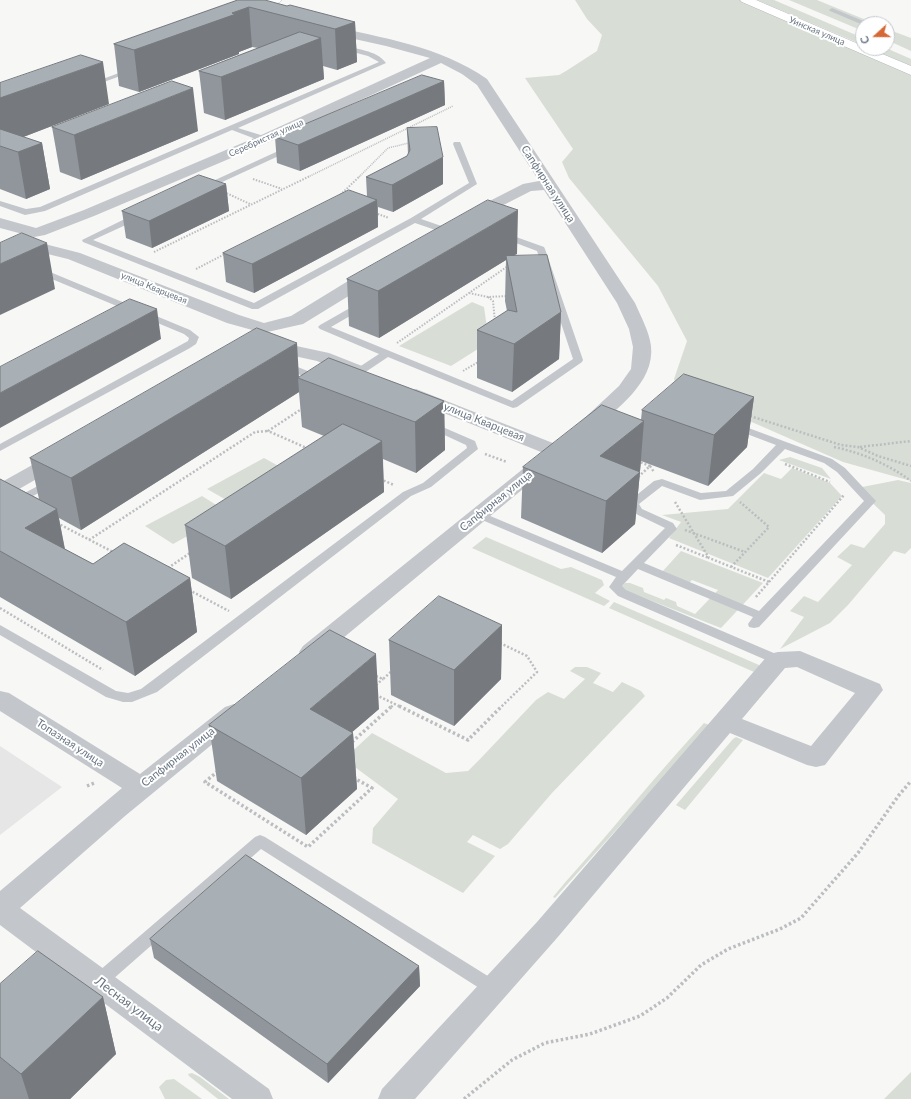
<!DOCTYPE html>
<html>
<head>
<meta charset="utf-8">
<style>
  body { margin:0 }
  #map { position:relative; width:911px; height:1099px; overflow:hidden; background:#f7f7f5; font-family:Lato,sans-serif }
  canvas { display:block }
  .north { position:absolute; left:855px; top:16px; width:40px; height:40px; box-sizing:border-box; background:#fff; border:1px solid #c3c8cd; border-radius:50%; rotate:249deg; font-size:11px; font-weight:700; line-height:16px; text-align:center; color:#687583 }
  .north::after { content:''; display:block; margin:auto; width:14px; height:18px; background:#d66835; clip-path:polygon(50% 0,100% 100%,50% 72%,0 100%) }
</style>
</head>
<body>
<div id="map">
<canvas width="911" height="1099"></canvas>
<div class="north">С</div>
</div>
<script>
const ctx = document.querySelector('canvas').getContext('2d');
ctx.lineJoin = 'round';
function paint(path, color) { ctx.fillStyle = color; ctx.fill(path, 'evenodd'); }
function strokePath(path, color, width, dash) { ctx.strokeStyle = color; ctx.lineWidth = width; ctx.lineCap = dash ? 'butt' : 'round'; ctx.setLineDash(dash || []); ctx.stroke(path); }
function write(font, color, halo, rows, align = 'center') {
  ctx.font = font + ' Lato,sans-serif'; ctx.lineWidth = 4; ctx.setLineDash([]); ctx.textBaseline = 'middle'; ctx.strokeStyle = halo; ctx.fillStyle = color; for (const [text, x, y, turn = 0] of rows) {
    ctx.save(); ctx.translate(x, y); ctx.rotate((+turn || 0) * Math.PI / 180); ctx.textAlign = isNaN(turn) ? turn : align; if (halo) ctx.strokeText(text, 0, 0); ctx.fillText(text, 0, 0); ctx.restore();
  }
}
const built = new Path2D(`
  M0 746 62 787 0 835Z`);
const green = new Path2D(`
  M575 0H740L911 74V481L843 462 754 423 679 393 674 379 687 341 658 286 569 178 562 162 573 149 525 78 559 75 566 71 597 51 602 35 587 19Z
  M757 0H774L863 38V45Z
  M789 0H817L876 24H863V31Z
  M887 29 911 38V51L887 40Z
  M869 48H886L911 59V66Z
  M472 302 484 307 489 342 451 366 399 346Z
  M790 457 822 468 831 479 779 460Z
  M264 458 293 474 237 506 207 489Z
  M792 468 830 483 842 496 768 578 669 538 681 522 662 515 728 509 764 473 781 479Z
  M898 480 911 483V548L905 554 894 551 848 605 830 623 780 649 804 617 790 611 804 596 818 602 852 565 837 557 851 544 864 548 885 524V515L857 488Z
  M202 496 229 513 173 544 145 526Z
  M486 537 561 569 571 567 602 580 604 585 595 593 610 601 604 606 472 548Z
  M681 551 763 583 721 628 624 590 621 587 625 583H630L643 588 644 592 664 600 666 598 676 602 677 606 695 614 718 590 692 580 688 584 662 572Z
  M614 602 759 665 761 669 555 898 553 897C570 876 588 857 605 837 638 798 670 760 704 723L709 725 754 672 609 608Z
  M575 667H587L601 673 593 683 613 692 622 682 641 691 645 696 552 793 508 844 500 849 473 835 467 842 495 856 463 893 372 843 373 828 398 799 344 759 372 733 446 773 468 771 481 758 536 700 548 692 564 699 585 679 570 671Z
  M736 737 743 740 685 810 676 805 733 739Z
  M911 1072V1099H884Z
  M192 1073 200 1077 229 1099H218L189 1076 188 1074Z
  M174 1079 202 1099H165L159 1087 166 1080Z`);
const pathFar3 = new Path2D(`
  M308 177 453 106
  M359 177 388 148 409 143`);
const pathFar2 = new Path2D(`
  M253 179 282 189
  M224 192 250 204
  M338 197 360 176
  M375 213 389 218
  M154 252 310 176
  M196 269 225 254
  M469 293 488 297 508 296
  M488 297 493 301 495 322
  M397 343 508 266
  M463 371 480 361`);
const pathFar1 = new Path2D(`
  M303 408 268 431 309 449
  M750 416 841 445 858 447 878 456 911 466
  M834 447C862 453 888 464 911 481
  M860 447 911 441
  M485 454 507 462
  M637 461 650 466 637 478
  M785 464 830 482
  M650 466 654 472
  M380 479 394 485
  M675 502 709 558 769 582 755 598
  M57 523 115 553
  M685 530 745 552
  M89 540 255 432 268 431
  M676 545 709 558
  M731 567 769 527 740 502
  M168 568 190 553
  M769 582 844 495
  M189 590 229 611
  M0 608 103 670
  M500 643 527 656 537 672 501 707
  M376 676 383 679 393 670
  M376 685 383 679
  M376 695 401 707
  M391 707 395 704`);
const path = new Path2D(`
  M399 706 468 740 502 706
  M352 742 392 706
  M218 771 205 782 308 847 372 788 354 778
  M87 786 94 783
  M464 1099 512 1060 545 1043 590 1034 640 1016 667 998 701 965 728 949 780 929 801 918 858 853 899 795 911 781`);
const lane = new Path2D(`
  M832 8 868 23 869 24 863 25 830 11 829 10Z
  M340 45C355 49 377 50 386 63L238 128 267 137V141H261L232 130 45 211 25 215 0 206V201L26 209 40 207 379 62 368 56 338 48V46Z
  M132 68 135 70 134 71 93 86 91 87 87 85Z
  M454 142H460L461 144 477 184 421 219 456 231 457 233 456 235H450L415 223 258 309H252L83 242 82 240 135 214H141L142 216 141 218 93 240 254 303 411 218 469 183 453 144Z
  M289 146H295L296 148 207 189H204L200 187Z
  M491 228 544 247 545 249 583 360 582 362 517 407 513 408 388 357 355 379H347L346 377 347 375 379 354 320 329 318 327 320 325ZM492 234 537 251 573 359 512 401 331 327Z
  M38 267 190 330 199 337 196 344 190 348 0 451V444L188 341 189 338 184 334 35 272 33 270 35 268Z
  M285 362 323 377 324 379 319 382 315 381 281 367 280 365 281 363Z
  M431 422 475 441 478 449 431 487 411 496 157 692 132 702H123L106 697 0 635V625L116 691 128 693 141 689 403 492 423 483 467 448 466 445 427 427 426 425Z
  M735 423 832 459 845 468 876 501 759 627 754 628 749 627 748 624 753 617 638 569 622 586 626 590 783 657 785 660 783 663 778 664 773 663 618 596 609 587 616 577 475 517 473 515 475 513H483L622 571 665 528 634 513 626 504 628 502 654 481 662 479 701 493 726 491 753 469 776 445 731 428 730 426 731 424ZM785 449 824 463 837 472 864 501 759 611 644 563 677 529 673 523 642 509 639 504 662 486 700 500 733 496 761 473Z
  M51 479 55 480 57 482 55 484 0 514V506Z
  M260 835 265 837 499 983 501 988 499 993 493 995 487 993 261 849 104 987 98 989 92 987 90 982 92 977 255 837Z`);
const street = new Path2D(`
  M327 25C382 38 440 46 487 79L635 303C641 317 649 331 651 346 655 383 616 409 592 431L585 433 578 431 575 427 619 386 631 369 633 347 629 329 617 303 544 190 531 191 476 219 471 221 466 219 463 216 466 213 523 184 539 181 477 85 462 74 441 63 269 142 94 216 45 235 34 237 0 228V218L36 228 84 210 259 136 430 58 386 46 323 32 321 29 323 26Z
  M33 241 80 253 239 315 264 323 291 316 366 270 372 269 378 270 380 274 378 278 303 324 263 333 227 323 68 259 27 249 25 246 27 243Z
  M273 341 329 353 362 366 364 370 362 374 355 376 348 374 317 361 267 350 264 346 267 342Z
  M416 389 563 447 566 451 563 455 554 456 556 460 553 464 319 658 311 660 303 658 299 652 303 646 539 456 546 454 409 399 407 395 409 391Z
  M59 452 66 454 69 458 66 462 7 496 0 498V483L52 454Z
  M800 651 880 684 883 690 825 765 816 767 807 765 730 733 557 938 415 1099H378L382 1089 537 922 769 654 778 652ZM797 667 855 693 811 746 742 719 785 668Z
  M0 691 9 693 140 774 225 707 234 704 243 707 247 713 243 719 125 816 20 908 269 1089 273 1099H232L0 925V891L122 788 0 711Z`);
const secondary = new Path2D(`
  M265 0H282C277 5 264 9 257 7L255 5 257 3Z`);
const primary = new Path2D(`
  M740 0H756L863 46V48H868L911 66V75L742 2Z`);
const wall = new Path2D(`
  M238 0 287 6 355 22 357 62 337 70 323 66 324 79 225 120 204 113 199 71 258 48 252 47 239 52V54L139 92 119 86 114 44Z
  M444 81 445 105 300 171 277 163 275 137Z
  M0 83 109 104 23 137 42 143 50 189 26 199 0 189Z
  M52 127 198 131 81 180 60 172Z
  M407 128 443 184 393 212 378 207V227L254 293 226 282 223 253 367 196 366 177 407 156 408 155Z
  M226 184 229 211 152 248 126 238 122 211Z
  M517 254 514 255 561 312 559 359 512 392 477 378V330L507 311 505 301 506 260 379 338 349 326 347 279Z
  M299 377 444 401 445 450 416 473 383 459 384 492 231 599 192 578 185 525 324 436 302 427 299 392 81 530 59 518 65 549 93 564 190 578 197 632 135 676 0 597V479L39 499 30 458Z
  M754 397 747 447 708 486 641 461 640 471 639 472H640L635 524 602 553 521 518 523 467 641 420 642 410Z
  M502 625 501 679 454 726 391 695 389 640Z
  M379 709 352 732 353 733 357 789 306 835 217 781 209 725Z
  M150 939 419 966 420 986 328 1083 154 958Z
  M0 984 103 997 116 1054 70 1099H0Z`);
const shadedWall = new Path2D(`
  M249 7 252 47 239 52V54L139 92 134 50Z
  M355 22 357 62 337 70 335 29Z
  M321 38 324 79 225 120 221 77Z
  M103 62 109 104 0 146V98Z
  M444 81 445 105 300 171 298 145Z
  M193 88 198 131 81 180 74 135Z
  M42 143 50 189 26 199 18 152Z
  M443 157V184L393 212 392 185Z
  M226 184 229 211 152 248 149 221Z
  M377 200 378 227 254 293 252 264Z
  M518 210 517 254 507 259 506 256V260L379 338 378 291Z
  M47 243 55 289 0 315V264Z
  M157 309 161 339 0 428V393Z
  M561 312 559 359 512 392 514 344Z
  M297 343 299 378H298L299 392 81 530 71 478Z
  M754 397 747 447 708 486 714 435Z
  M444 401 445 450 416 473 415 422Z
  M644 421 640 471 605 501 600 456Z
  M382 441 384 492 231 599 225 546Z
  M640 472 635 524 602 553 606 501Z
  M57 509 67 561 25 528Z
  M190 578 197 632 135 676 126 622Z
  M502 625 501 679 454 726V670Z
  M376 654 379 709 314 765 310 709Z
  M353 733 357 789 306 835 301 778Z
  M419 966 420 986 328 1083 327 1064Z
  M103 997 116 1054 70 1099H29L21 1074Z`);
const building = new Path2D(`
  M238 0H265L287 6 290 5 355 22 335 29 249 7 232 13 236 14 134 50 114 44Z
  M300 32 321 38 221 77 199 71Z
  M81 55 103 62 0 98V83Z
  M422 75 444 81 298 145 275 137Z
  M172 81 193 88 74 135 52 127Z
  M437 127 443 157 392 185 366 177 407 156 410 150 407 128Z
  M0 129 42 143 18 152 0 146Z
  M199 175 226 184 149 221 122 211Z
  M349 190 377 200 252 264 223 253Z
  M488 200 518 210 378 291 347 279Z
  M22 233 47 243 0 264V243Z
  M547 255 561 312 514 344 477 330 508 310 517 312 506 256Z
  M130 299 157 309 0 393V367Z
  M257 328 297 343 71 478 30 458Z
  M329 358 444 401 415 422 298 378Z
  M684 374 754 397 714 435 642 410Z
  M602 405 644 421 600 456 640 472 606 501 523 467Z
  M343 424 382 441 225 546 185 525Z
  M0 479 57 509 25 528 93 564 124 543 190 578 126 622 0 551Z
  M439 596 502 625 454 670 389 640Z
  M330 630 376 654 310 709 353 733 301 778 209 725Z
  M246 855 419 966 327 1064 150 939Z
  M38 951 103 997 21 1074 0 1057V984Z`);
const farStreetnames = [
  ["Уинская улица",817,31,23],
  ["Серебристая улица",266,138,-24],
  ["улица Кварцевая",154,288,22]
];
const streetNames = [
  ["Сапфирная улица",548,184,57],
  ["улица Кварцевая",484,422,22],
  ["Сапфирная улица",496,501,-39],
  ["Топазная улица",70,743,33],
  ["Сапфирная улица",178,757,-38]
];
const nearStreetnames = [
  ["Лесная улица",129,1004,37]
];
paint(built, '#e5e6e5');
paint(green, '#d8ded6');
strokePath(secondary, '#b6babe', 1);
strokePath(primary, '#b4b8bc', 1);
strokePath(pathFar3, '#bbbdc0', 1.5, [1, 1]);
strokePath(pathFar2, '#bbbdc0', 2, [1.5, 1.5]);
strokePath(pathFar1, '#bbbdc0', 2.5, [2, 2]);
strokePath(path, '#bbbdc0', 3.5, [2.5, 2.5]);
paint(lane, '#c3c6ca');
paint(street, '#c3c6ca');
paint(secondary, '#fff');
paint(primary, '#fff');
paint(wall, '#90969c');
paint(shadedWall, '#767a7f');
paint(building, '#a8afb5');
strokePath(building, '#767a7f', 1);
write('9px', '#687583', '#fff', farStreetnames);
write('11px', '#687583', '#fff', streetNames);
write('13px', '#687583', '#fff', nearStreetnames);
</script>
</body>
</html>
